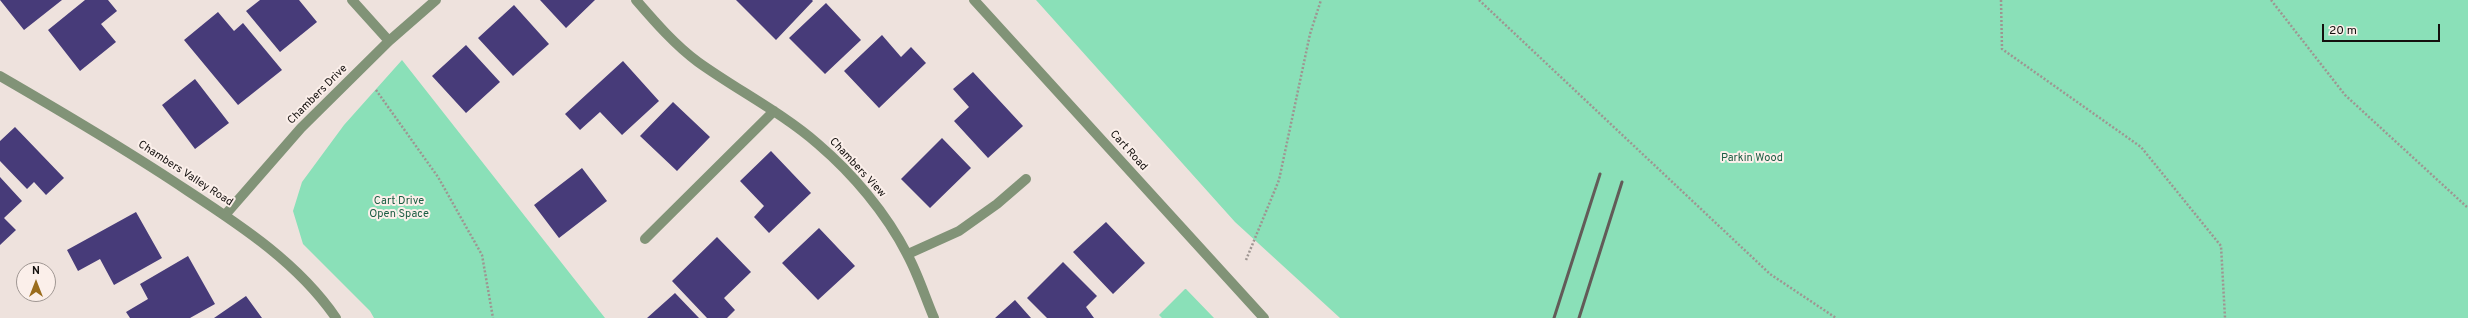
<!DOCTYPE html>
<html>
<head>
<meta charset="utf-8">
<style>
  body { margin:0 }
  #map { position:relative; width:2468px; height:318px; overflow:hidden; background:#eee2dd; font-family:Overpass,sans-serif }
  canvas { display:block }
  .north { position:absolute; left:16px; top:262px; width:40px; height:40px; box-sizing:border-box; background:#fbefea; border:1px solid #9f9692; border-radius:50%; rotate:0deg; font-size:11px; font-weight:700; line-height:16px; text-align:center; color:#14100e }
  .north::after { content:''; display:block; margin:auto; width:14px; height:18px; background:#9a6c1d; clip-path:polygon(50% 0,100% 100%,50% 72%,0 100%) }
  .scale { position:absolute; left:2322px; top:24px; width:118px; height:18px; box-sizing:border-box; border:2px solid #14100e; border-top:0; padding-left:5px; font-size:12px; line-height:14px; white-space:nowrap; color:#14100e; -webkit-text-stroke:3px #fbefea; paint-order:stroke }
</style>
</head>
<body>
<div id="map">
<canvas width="2468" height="318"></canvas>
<div class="north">N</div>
<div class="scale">20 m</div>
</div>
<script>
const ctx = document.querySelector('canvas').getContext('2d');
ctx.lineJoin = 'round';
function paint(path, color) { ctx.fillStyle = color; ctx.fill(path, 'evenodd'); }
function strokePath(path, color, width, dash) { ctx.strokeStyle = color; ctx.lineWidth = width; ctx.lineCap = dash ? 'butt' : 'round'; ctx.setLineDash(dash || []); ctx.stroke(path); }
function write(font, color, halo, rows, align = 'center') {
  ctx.font = font + ' Overpass,sans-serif'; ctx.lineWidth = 4; ctx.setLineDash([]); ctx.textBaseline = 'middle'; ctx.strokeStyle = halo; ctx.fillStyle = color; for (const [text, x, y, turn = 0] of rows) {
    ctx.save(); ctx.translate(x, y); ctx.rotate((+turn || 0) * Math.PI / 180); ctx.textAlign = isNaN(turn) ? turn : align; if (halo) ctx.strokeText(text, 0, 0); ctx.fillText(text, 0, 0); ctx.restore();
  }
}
const green = new Path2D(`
  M1036 0H2468V318H1340L1235 222Z
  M402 60 605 318H374L370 311 303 244 293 211 302 182 344 125Z
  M1185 289H1186L1214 318H1162L1159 315Z`);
const building = new Path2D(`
  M0 0H62L24 30Z
  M85 0H108L117 11 101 24 116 42 80 71 48 30Z
  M260 0H299L317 22 280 52 246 11Z
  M540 0H595L566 28Z
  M736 0H812L813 1 776 40Z
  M826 3 861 40 825 74 789 38Z
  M514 5 549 44 513 76 478 38Z
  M218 12 234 31 243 23 282 70 238 105 184 40Z
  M882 35 901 57 911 47 926 63 879 108 844 71Z
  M466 45 500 82 466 113 432 76Z
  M623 61 659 101 622 135 600 112 580 130 565 114Z
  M973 72 1023 126 988 158 954 121 969 107 953 89Z
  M195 79 229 123 195 149 162 105Z
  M673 102 710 137 677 171 640 136Z
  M15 127 64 178 46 195 34 182 27 189 0 161V141Z
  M942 138 971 168 930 208 901 179Z
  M771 151 811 193 769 233 754 217 764 206 740 181Z
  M582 168 607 201 559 238 534 205Z
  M0 177 22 201 4 218 16 230 0 245Z
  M136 212 162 258 114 285 100 259 78 271 67 250Z
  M1106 222 1145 263 1113 294 1073 252Z
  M819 228 855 266 818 300 782 263Z
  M717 237 751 272 724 298 735 310 727 318H707L672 281Z
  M188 256 215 304 190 318H130L126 312 148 299 140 284Z
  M1063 262 1097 296 1086 307 1094 318H1047L1027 298Z
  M675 293 699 318H647Z
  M246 296 262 318H214Z
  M1015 300 1031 318H995Z`);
const path = new Path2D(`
  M1479 0 1770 274 1836 318
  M2001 0 2002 49 2141 147 2221 246 2225 318
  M2271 0 2345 95 2468 208
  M376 90 438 177 482 255 493 318
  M1246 260 1279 180 1310 34 1321 0`);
const minor = new Path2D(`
  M352 0 389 41
  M636 0C655 22 675 45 698 62 737 90 781 112 818 144 853 174 886 213 907 254 918 274 925 297 934 318
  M0 76C64 113 127 150 188 191 243 227 299 264 336 318
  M225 215 301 128 389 41 436 0
  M645 239 774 111
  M908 254 959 231 997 204 1026 179`);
const tertiary = new Path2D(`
  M974 0 1264 318`);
const rail = new Path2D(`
  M1554 318 1600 174
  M1579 318 1622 182`);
const streetNames = [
  ["Chambers Drive",318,95,-45],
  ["Cart Road",1128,151,48],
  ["Chambers View",857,168,47],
  ["Chambers Valley Road",185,174,33]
];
const parkNames = [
  ["Parkin Wood",1752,159],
  ["Cart Drive",399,202],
  ["Open Space",399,215]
];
paint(green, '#8ae0b8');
paint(building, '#473b79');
strokePath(path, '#9e9591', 2.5, [2, 2]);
strokePath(minor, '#819377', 10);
strokePath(tertiary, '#819377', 10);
strokePath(rail, '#625b58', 3);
write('11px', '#14100e', '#fbefea', streetNames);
write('11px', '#1b5d43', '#fbefea', parkNames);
</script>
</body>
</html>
